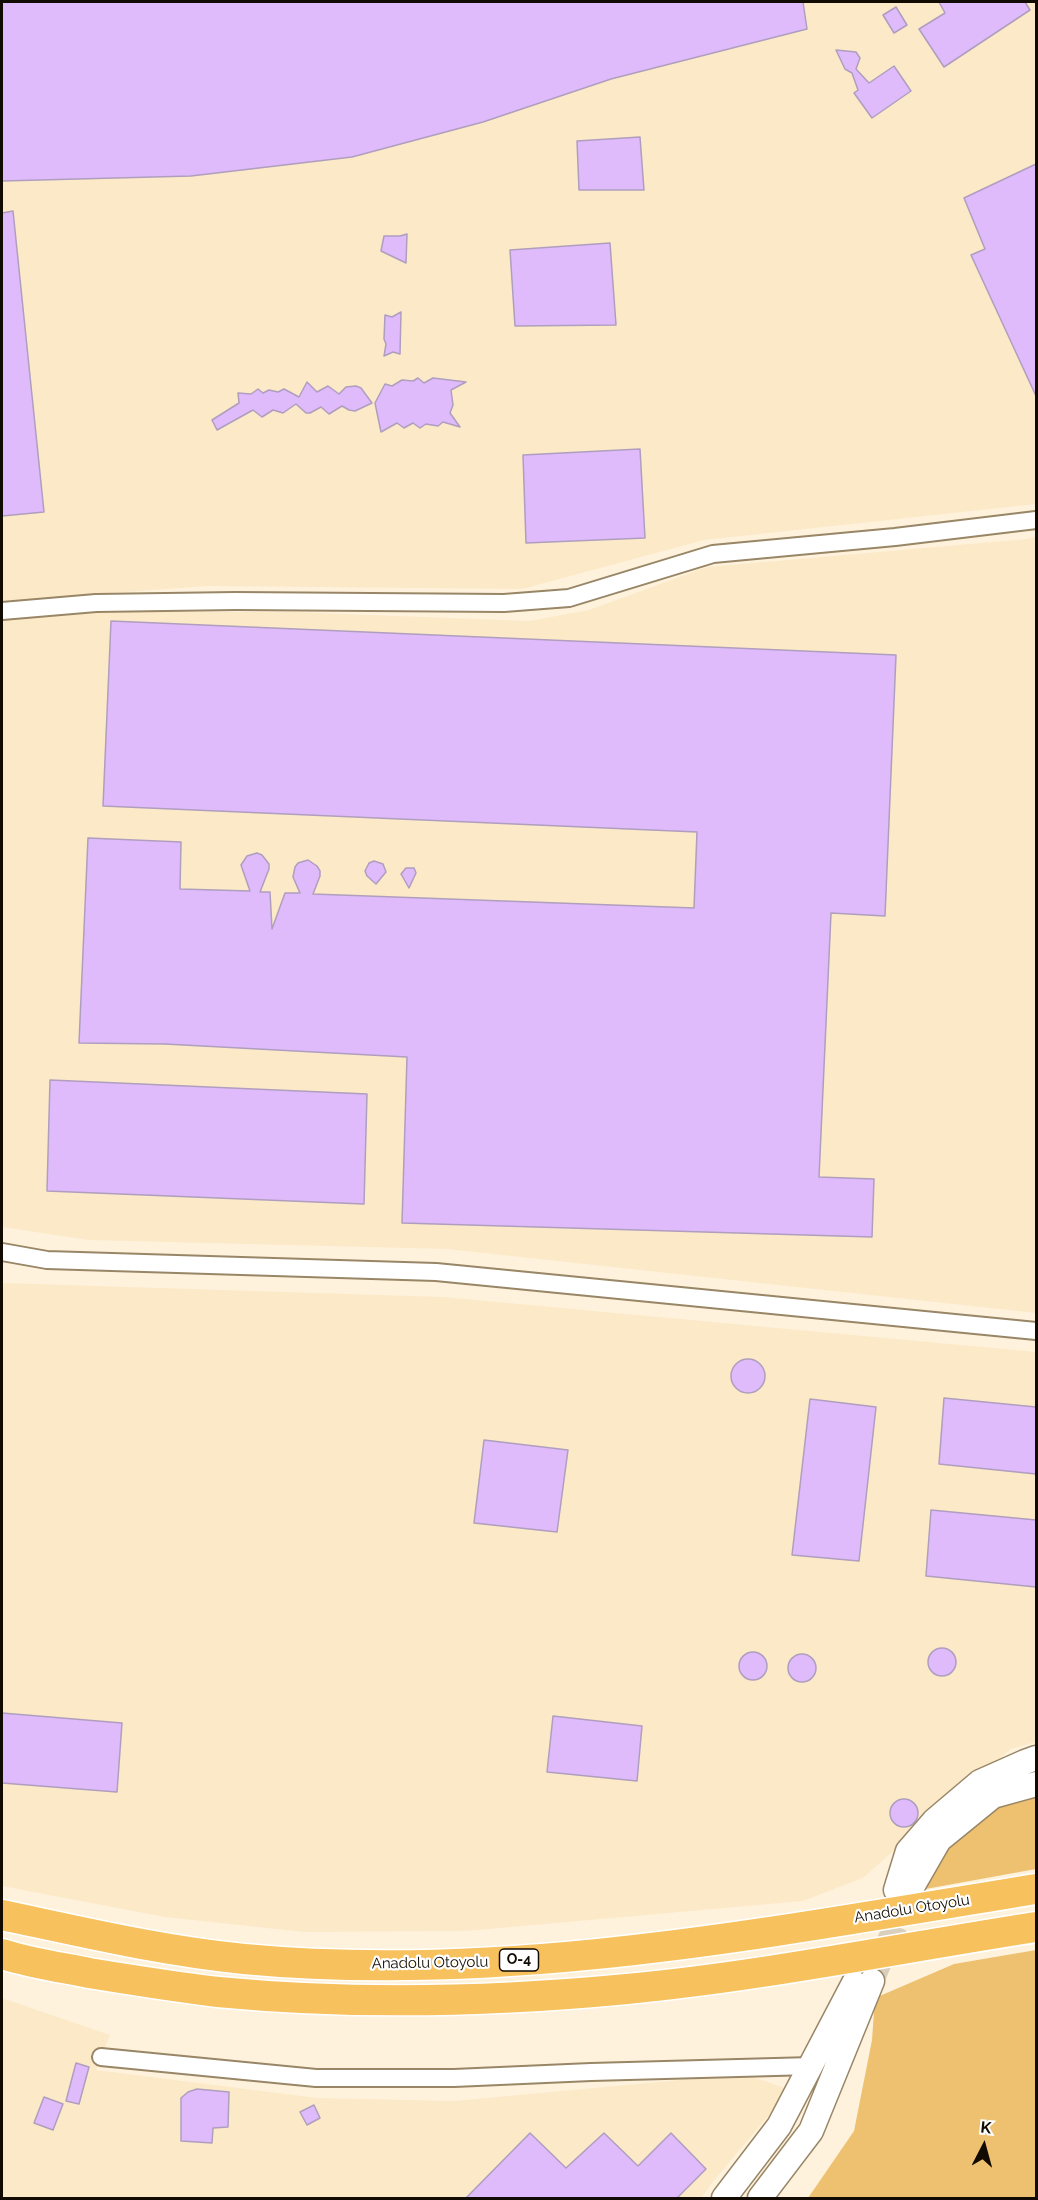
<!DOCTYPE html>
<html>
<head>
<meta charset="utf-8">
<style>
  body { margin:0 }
  #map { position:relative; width:1038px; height:2200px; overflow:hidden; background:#fef2dd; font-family:Raleway,sans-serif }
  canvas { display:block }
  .frame { position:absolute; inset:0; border:3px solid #110b02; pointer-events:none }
  .north { position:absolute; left:954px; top:2116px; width:60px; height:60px; -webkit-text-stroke:4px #fff; paint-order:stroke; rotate:6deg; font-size:16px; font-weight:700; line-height:24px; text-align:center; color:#110b02 }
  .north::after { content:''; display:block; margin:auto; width:21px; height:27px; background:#110b02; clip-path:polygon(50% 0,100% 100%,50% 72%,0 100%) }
</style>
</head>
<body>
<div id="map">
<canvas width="1038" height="2200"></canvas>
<div class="frame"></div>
<div class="north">K</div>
</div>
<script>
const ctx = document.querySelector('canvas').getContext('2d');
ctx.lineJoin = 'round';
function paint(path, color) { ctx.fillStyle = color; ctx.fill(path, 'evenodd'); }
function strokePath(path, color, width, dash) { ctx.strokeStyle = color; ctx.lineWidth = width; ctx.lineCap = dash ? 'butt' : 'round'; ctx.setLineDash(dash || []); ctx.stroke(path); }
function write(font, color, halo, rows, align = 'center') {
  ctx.font = font + ' Raleway,sans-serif'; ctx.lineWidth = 4.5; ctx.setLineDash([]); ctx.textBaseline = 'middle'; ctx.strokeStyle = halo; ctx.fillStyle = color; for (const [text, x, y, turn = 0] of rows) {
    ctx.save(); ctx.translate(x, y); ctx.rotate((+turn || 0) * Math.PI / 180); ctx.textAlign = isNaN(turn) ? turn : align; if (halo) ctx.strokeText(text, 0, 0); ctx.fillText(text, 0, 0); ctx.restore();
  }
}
const built = new Path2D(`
  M2 2H1036V504L704 540 522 589 208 586 2 601Z
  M1036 536V1313L447 1249 89 1240 2 1227V620L70 612H292L529 621 589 610 707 567 1027 539Z
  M2 1283 443 1297 1036 1352V1742L1011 1749 937 1807 907 1839 863 1878 803 1901 466 1931 304 1932 165 1917 2 1886Z
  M2 1998 110 2035 96 2070 317 2098 454 2101 745 2074 790 2090 716 2178 701 2198H2Z`);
const green = new Path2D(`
  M1036 1796V1869L920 1890 941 1854 998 1807Z
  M1036 1950V2198H808L854 2131 872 2040 875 1998 954 1964Z`);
const building = new Path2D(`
  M2 2H803L807 29 611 79 483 122 352 157 191 176 2 181Z
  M939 2H1025L1030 10 944 67 919 29 945 13Z
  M896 7 907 25 894 33 883 15Z
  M836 50 856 52 860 58 856 69 869 83 894 66 911 91 872 118 854 93 858 90 852 73 845 69Z
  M640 137 644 190H579L577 141Z
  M1036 164V396L971 255 985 249 964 198Z
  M13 211 44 512 2 516V213Z
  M407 234 406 263 381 251 384 236H400Z
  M610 243 616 325 515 326 510 250Z
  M401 312 400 354 393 352 384 356 386 344 384 339 385 315 392 317Z
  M418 378 424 383 433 378 466 382 451 390 453 405 450 413 460 427 443 422 438 426 426 424 420 428 413 423 404 428 397 423 381 432 375 403 385 384 392 386 402 380 413 381Z
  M307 382 317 392 328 386 339 394 346 387 356 386 361 388 372 403 355 411 349 410 342 406 329 414 321 407 310 413H306L296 404 283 413 273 410 262 417 253 410 217 430 212 420 239 403 238 393 251 394 258 389 263 393 269 390 278 392 284 389 299 397Z
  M640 449 645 538 526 543 523 455Z
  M111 621 896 655 885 916 831 913 819 1177 874 1179 872 1237 402 1223 407 1057 165 1044 79 1043 88 838 181 842 180 889 250 891 241 865 247 856 257 853 262 855 269 864V869L260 892H270L272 929 285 893H300L293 877 295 867 298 863 308 860 317 866 320 871V876L313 894 694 908 697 832 103 806Z
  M374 861 383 864 386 872 376 884 367 876 365 871 369 863Z
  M406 868H414L416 873 409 888 401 874Z
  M50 1080 367 1094 364 1204 47 1191Z
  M731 1376a17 17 0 1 1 34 0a17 17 0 1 1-34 0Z
  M944 1398 1036 1407V1474L939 1464Z
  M810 1399 876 1407 859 1561 792 1555Z
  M484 1440 568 1450 557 1532 474 1523Z
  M931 1510 1036 1520V1587L926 1576Z
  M928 1662a14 14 0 1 1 28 0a14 14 0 1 1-28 0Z
  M739 1666a14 14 0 1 1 28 0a14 14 0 1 1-28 0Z
  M788 1668a14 14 0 1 1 28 0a14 14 0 1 1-28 0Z
  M2 1713 122 1723 117 1792 2 1783Z
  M553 1716 642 1726 637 1781 547 1772Z
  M890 1813a14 14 0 1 1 28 0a14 14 0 1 1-28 0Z
  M76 2063 89 2067 79 2104 66 2101Z
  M197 2089 229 2092 228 2127 213 2128 212 2143 181 2141V2098L188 2092Z
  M44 2097 63 2104 53 2130 34 2123Z
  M314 2105 320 2118 307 2125 300 2112Z
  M530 2133 566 2168 604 2133 638 2166 671 2133 706 2169 676 2199H465Z`);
const secondaryTunnel = new Path2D(`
  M872 1981 907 1898`);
const minor = new Path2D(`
  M2 611 96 603 236 601 504 603 569 598 713 554 895 537 1036 520
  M2 1252 47 1260 436 1272 1036 1331
  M101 2057 316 2078H454L591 2072 812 2066`);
const secondary = new Path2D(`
  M912 1887 939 1840 993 1796 1036 1784
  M896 1890 908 1851 934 1821 980 1782 1025 1762 1036 1758
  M724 2198 779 2126 854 1983
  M760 2198 811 2131 872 1981`);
const motorway = new Path2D(`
  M2 1915C82 1932 162 1951 244 1959 510 1984 775 1931 1036 1889
  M2 1954C30 1963 59 1967 89 1973 132 1980 175 1987 218 1992 354 2005 491 2002 627 1989 764 1976 900 1948 1036 1927`);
const shields = [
  [519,1960,39]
];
const shieldNames = [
  ["O-4",519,1960]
];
const streetNames = [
  ["Anadolu Otoyolu",912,1909,-9],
  ["Anadolu Otoyolu",430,1963,-1]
];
paint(built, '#fce9c8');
paint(green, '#eec171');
paint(building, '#dfbbfc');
strokePath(building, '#af9ebe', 1.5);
strokePath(secondaryTunnel, '#dacfbc', 24, [24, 12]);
strokePath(minor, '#988666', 20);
strokePath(secondary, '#988666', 27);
strokePath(motorway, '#fff', 33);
strokePath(minor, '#fff', 16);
strokePath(secondary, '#fff', 24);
strokePath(motorway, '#f7c15e', 30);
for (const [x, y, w] of shields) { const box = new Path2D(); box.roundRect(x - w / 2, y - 11, w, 22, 4.5); ctx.fillStyle = '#fff'; ctx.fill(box); strokePath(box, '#110b02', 1.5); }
write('bold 14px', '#110b02', null, shieldNames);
write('15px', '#110b02', '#fff', streetNames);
</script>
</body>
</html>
